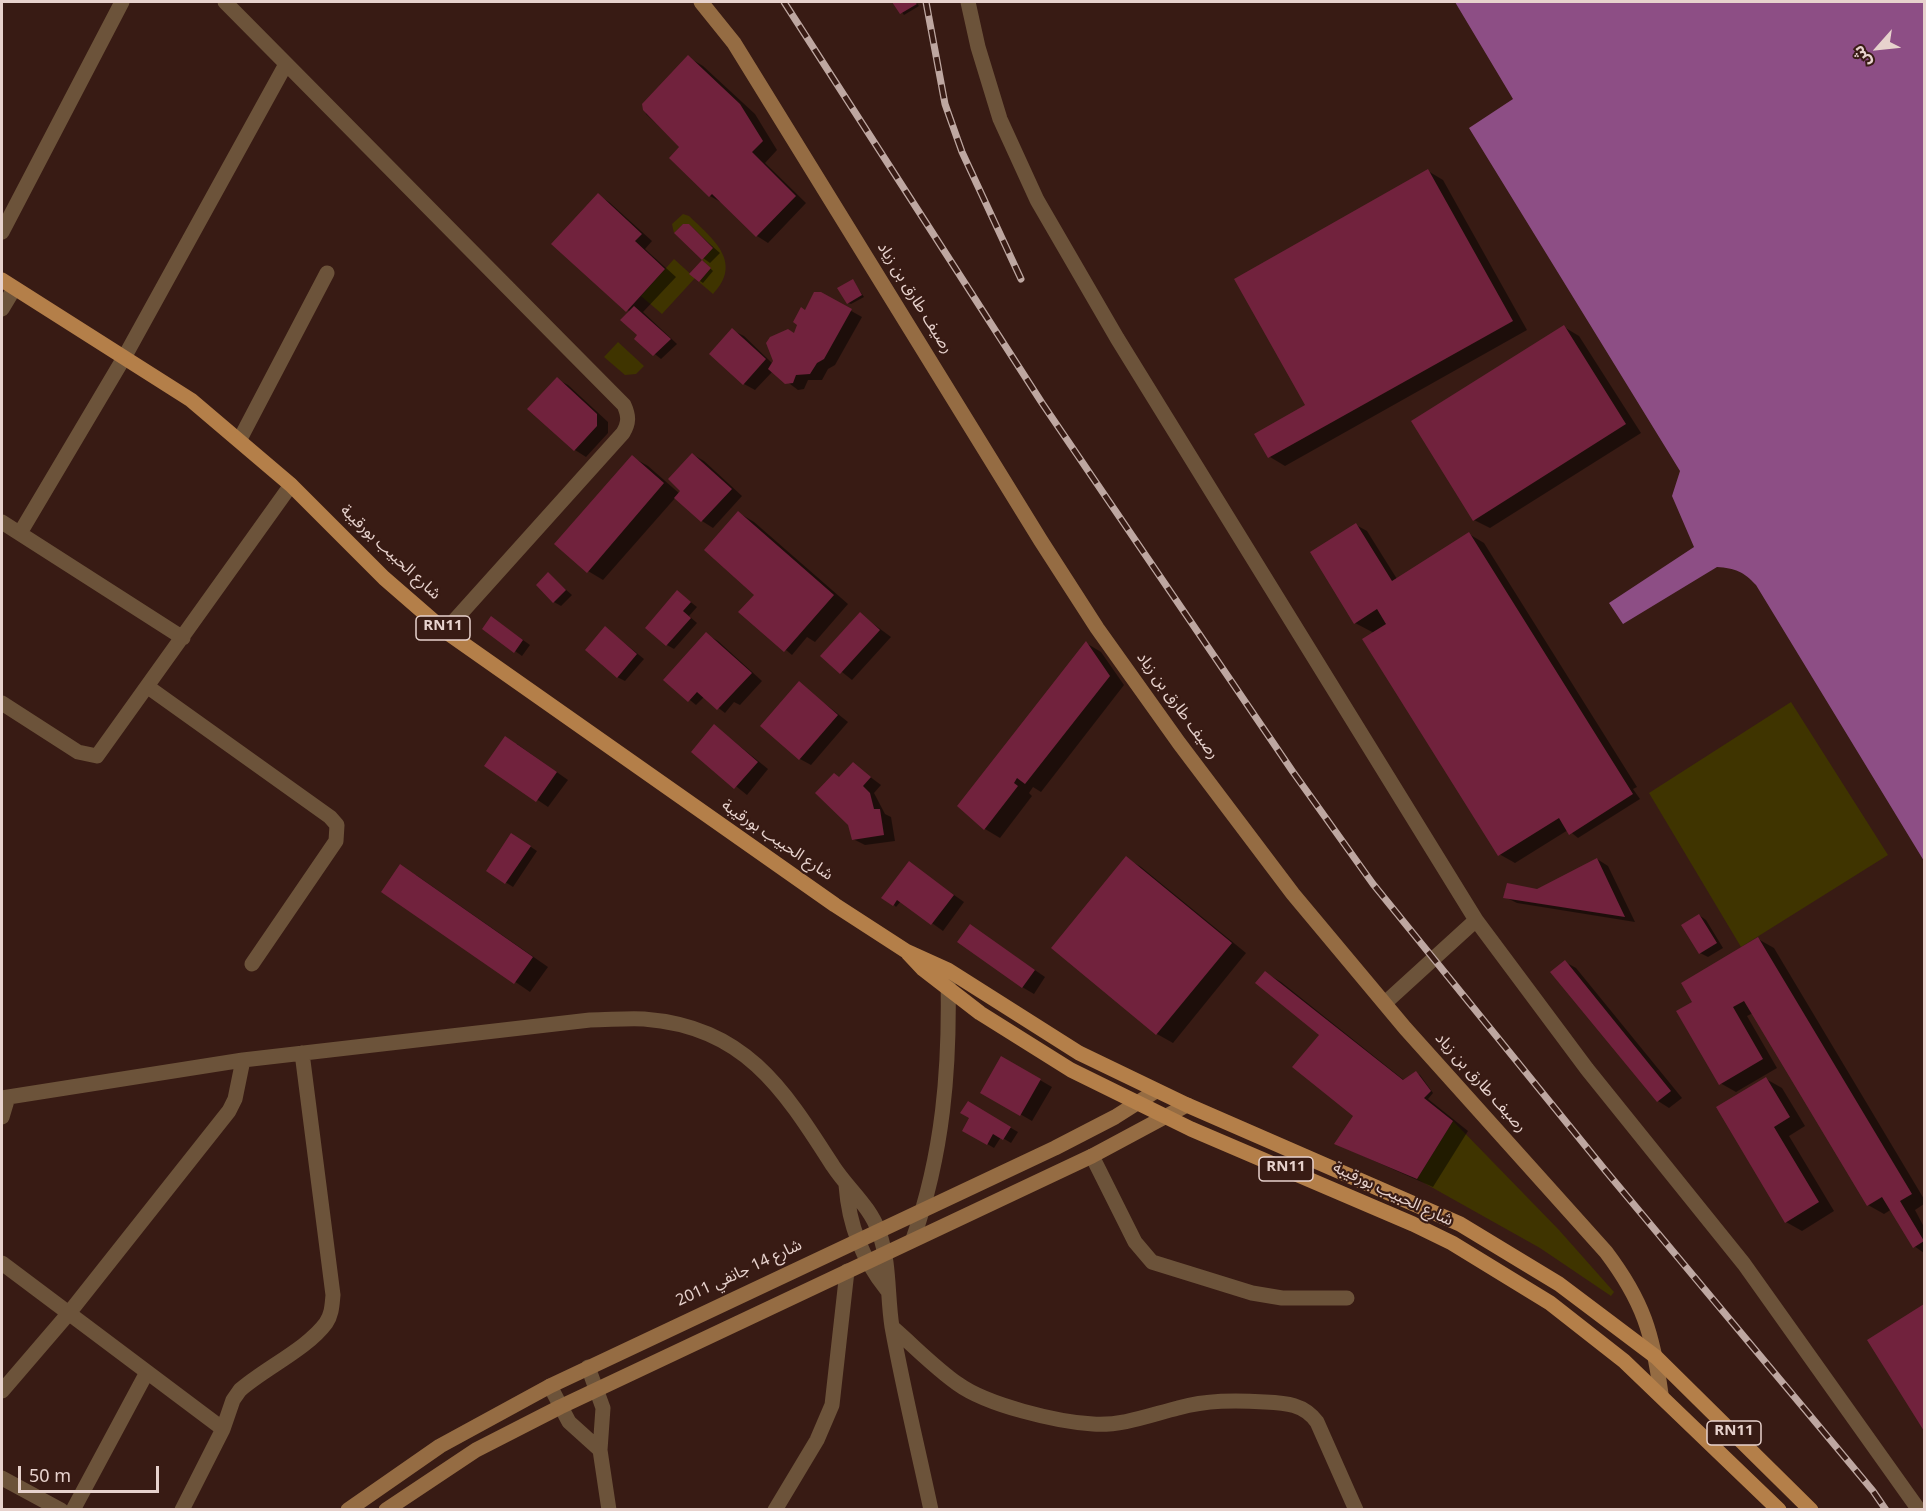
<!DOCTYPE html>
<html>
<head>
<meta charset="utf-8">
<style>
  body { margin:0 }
  #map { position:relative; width:1926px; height:1511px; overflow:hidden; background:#381b14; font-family:Georgia,"Noto Sans Arabic",serif }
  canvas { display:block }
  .frame { position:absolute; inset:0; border:3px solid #e7d2cd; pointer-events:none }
  .north { position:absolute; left:1848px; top:18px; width:60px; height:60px; -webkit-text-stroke:4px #381b14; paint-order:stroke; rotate:243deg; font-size:16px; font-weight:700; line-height:24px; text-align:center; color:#e7d2cd }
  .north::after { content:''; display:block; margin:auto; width:21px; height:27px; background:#e7d2cd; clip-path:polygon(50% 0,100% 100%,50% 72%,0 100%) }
  .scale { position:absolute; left:18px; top:1466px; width:141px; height:27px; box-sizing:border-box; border:3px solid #e7d2cd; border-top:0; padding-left:8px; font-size:18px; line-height:21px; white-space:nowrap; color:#e7d2cd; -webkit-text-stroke:4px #381b14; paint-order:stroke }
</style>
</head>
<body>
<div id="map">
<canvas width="1926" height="1511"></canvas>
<div class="frame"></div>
<div class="north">ش</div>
<div class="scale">50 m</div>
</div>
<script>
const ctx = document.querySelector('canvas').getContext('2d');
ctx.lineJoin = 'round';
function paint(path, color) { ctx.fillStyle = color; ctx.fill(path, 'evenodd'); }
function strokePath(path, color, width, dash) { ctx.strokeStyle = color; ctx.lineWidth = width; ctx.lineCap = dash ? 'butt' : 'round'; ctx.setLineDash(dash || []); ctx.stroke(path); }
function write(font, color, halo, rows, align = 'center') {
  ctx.font = font + ' Georgia,"Noto Sans Arabic",serif'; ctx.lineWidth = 4.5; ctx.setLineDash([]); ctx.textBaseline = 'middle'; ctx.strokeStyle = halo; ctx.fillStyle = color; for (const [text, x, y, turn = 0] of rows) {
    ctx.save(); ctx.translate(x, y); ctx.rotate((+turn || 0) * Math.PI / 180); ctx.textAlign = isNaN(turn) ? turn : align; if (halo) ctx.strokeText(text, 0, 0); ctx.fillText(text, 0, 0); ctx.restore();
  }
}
const green = new Path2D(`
  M683 214 689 216C712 238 744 262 713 294L699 282 711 268 702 260 713 247 689 224H683L674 233 672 224Z
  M674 259 695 278 662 314 641 296Z
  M618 342 644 366 636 374 625 375 604 357Z
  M1791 702 1888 855 1741 947 1649 793Z
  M1453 1121 1559 1230 1614 1292 1611 1296 1540 1248 1417 1179Z`);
const water = new Path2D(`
  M1455 2H1924V861L1756 585C1744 572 1735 568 1717 567L1623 624 1609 603 1694 547 1672 496 1680 471 1469 128 1513 99Z`);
const shadow = new Path2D(`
  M894 2H916L919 6 904 15Z
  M688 57 703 66 755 114 777 150 765 163 806 203 768 243 757 236 724 204 710 196 671 158 681 147 646 114 644 104Z
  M1428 171 1443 180 1527 330 1285 466 1270 457 1256 434 1307 406Z
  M598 195 609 202 652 241 645 249 676 277 643 312 677 344 661 359 636 339 639 335 630 312 554 243Z
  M689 226 720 253 710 263 703 258Z
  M703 261 713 271 703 283 700 281Z
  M853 281 864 297 851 304 848 303Z
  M821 294 862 317 835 365 828 369 822 380H808L804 389 798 390 773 371 755 390 744 384 711 354 732 330 744 336 773 364 795 335 806 311Z
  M1564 327 1579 336 1641 433 1490 528 1474 520Z
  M557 379 568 385 608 422V433L586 457 575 450Z
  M692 454 704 461 742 496 713 528 702 521 676 497 603 580 588 571 632 457 648 466 680 494Z
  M739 513 754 522 848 604 815 642 807 637 792 655 740 612 756 594Z
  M1356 525 1367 531 1397 579 1469 534 1484 543 1637 787 1633 789 1640 799 1578 838 1568 830 1515 863 1499 854 1374 633 1355 623Z
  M548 574 572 595 561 606 554 602Z
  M678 592 697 607 689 616 697 623 674 649 667 645Z
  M860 614 891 637 852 680 822 656Z
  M498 622 530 645 522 656 515 651Z
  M606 628 644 659 625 681 617 677Z
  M706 634 718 641 762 681 740 705 734 702 725 713 704 697 696 705 665 680Z
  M1086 643 1101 652 1124 685 1041 792 1033 787 1029 793 1032 796 1000 838 985 829 959 806Z
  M799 683 848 722 811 765 800 759Z
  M715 726 768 769 747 795 693 752Z
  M517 744 568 780 548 807 486 765Z
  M853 764 881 785 874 793 885 814 891 817 895 841 865 845 853 839 840 778Z
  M519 839 537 851 513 887 488 871Z
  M1126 858 1141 867 1246 953 1173 1043 1157 1034 1053 947Z
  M1597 859 1608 866 1635 922 1517 903 1505 897 1537 890Z
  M909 863 964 902 943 931 901 901 896 907 894 905Z
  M416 875 548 967 530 992 383 891Z
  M1699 915 1706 920 1723 948 1708 957 1700 953Z
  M971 926 1045 977 1034 994 1022 987Z
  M1758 939 1774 948 1924 1199V1204L1915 1210 1924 1227V1253L1914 1246 1892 1209 1884 1214 1868 1205 1753 1013 1747 1016 1777 1068 1736 1092 1720 1083 1694 1002Z
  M1565 962 1576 968 1682 1098 1669 1108 1658 1101Z
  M1266 973 1281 982 1405 1081 1416 1073 1420 1075 1433 1093 1428 1099 1468 1131 1433 1187 1336 1144 1355 1116 1321 1035Z
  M1002 1058 1052 1087 1032 1121 982 1092Z
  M1766 1079 1782 1088 1805 1126 1789 1136 1834 1211 1802 1231 1786 1222Z
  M968 1103 1018 1132 1011 1143 1001 1137 994 1148 964 1130 971 1118Z
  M1924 1305V1428L1869 1340Z`);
const building = new Path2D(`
  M892 2H915L917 4 900 14Z
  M688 55 740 104 763 141 752 152 796 196 756 237 712 194 709 197 669 158 679 147 643 110 642 104Z
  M1428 169 1513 321 1268 458 1254 434 1305 405 1234 279Z
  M598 193 642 234 635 241 665 269 626 312 551 244Z
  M683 224H689L713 248 702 260 674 233Z
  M702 260 711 268 699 282 689 274Z
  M853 279 862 295 847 304 837 288Z
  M814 292H821L852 309 824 359 817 363 810 374 796 375 793 383 785 384 768 369 773 361 766 343 770 337 788 329 794 333 797 325 793 322 801 307 805 310Z
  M634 306 671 339 653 356 634 339 637 335 620 320Z
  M1564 325 1626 424 1473 521 1411 421Z
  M732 328 766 359 743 385 709 354Z
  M557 377 597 414V426L574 451 527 409Z
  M692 453 732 489 701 522 674 498 680 491 668 479Z
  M632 455 664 483 587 573 554 544Z
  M738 511 834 595 784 652 738 612 754 595 704 550Z
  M1356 523 1392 581 1469 532 1633 794 1569 835 1559 818 1498 856 1362 639 1386 624 1377 609 1354 624 1310 552Z
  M548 572 566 590 553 603 536 585Z
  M677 590 691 602 683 611 691 618 666 646 645 628Z
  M860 612 880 630 840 674 820 656Z
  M491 616 523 640 514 653 482 629Z
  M605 626 637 654 617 678 585 650Z
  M706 632 752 673 717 710 697 692 688 702 663 680Z
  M1086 641 1110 676 1025 784 1017 778 1014 783 1018 786 984 830 957 806Z
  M799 681 838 715 799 760 760 726Z
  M714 724 758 762 734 789 691 752Z
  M505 736 557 772 536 802 484 766Z
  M853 762 871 777 863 786 870 793 874 809H880L884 835 852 840 848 825 815 793 834 773 839 777Z
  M511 833 531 846 505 884 486 871Z
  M1126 856 1232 943 1156 1035 1051 948Z
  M1597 858 1625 917 1503 898 1507 883 1537 889Z
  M909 861 954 895 931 925 897 900 893 906 881 898Z
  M400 864 533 957 514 984 381 892Z
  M1699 914 1717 943 1699 954 1681 925Z
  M970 924 1035 970 1022 988 957 942Z
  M1758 937 1912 1194 1900 1201 1924 1241 1913 1248 1882 1197 1867 1206 1744 1001 1733 1007 1763 1059 1719 1085 1676 1011 1692 1002 1681 983Z
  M1565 960 1671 1091 1657 1102 1550 972Z
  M1265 971 1403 1080 1416 1071 1431 1091 1424 1098 1453 1121 1417 1179 1334 1144 1353 1116 1292 1067 1319 1035 1255 983Z
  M1001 1056 1041 1079 1020 1116 980 1093Z
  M1766 1077 1790 1117 1774 1127 1819 1202 1785 1223 1716 1107Z
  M968 1101 1011 1127 1003 1140 993 1134 987 1145 962 1131 969 1118 960 1113Z
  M1924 1304V1431L1867 1340Z`);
const street = new Path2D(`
  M225 2 624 405C629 416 629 423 623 433L445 631
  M968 2 978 47 1000 119 1037 200 1117 338 1476 920 1587 1069 1744 1264 1919 1510
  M2 232 122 2
  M2 309 14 289
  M240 439 327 273
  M2 522 183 638
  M20 533 125 356 286 64
  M148 687 330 817 337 825 336 841 252 964
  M2 703 78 752 97 756 291 485
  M1385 1003 1476 920
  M2 1098 243 1060 590 1020C608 1020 626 1018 644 1019 745 1027 783 1088 833 1166 848 1189 870 1206 879 1232 890 1263 887 1295 892 1327 903 1388 918 1449 931 1510
  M2 1117 8 1097
  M1092 1156 1135 1242 1152 1262 1252 1293 1282 1298H1347
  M846 1185C849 1226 862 1258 887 1290
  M913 1239C943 1154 950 1069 948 979
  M2 1263 223 1429 182 1510
  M892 1327C914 1346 935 1368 958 1384 987 1405 1057 1422 1093 1424 1122 1426 1150 1415 1178 1408 1207 1400 1235 1400 1265 1402 1286 1403 1304 1404 1317 1422L1356 1510
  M588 1367 603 1408 600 1450 609 1510
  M550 1386 569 1422 600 1450
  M2 1391 69 1313 229 1111 235 1099 243 1060
  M223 1429 233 1400 240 1390C265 1368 307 1349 326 1323 332 1314 332 1305 333 1295L302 1053
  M2 1478 61 1510
  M73 1510 146 1374
  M775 1510 817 1440 832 1405 847 1271`);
const secondary = new Path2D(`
  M701 2 734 43 1041 541 1097 628 1179 743 1293 894 1405 1028 1606 1252C1643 1301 1653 1334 1661 1394
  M348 1510 440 1446 550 1386 1055 1148 1115 1117 1156 1091
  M386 1510 476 1450 560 1407 1092 1156 1187 1105`);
const primary = new Path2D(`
  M2 280 191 400 291 485 384 578 445 631 835 905 906 951 948 970 1079 1053 1187 1105 1460 1224 1559 1284 1656 1357 1811 1510
  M908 953 923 969 980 1013 1071 1070 1191 1129 1413 1224 1452 1243 1550 1303 1624 1361 1779 1510`);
const rail = new Path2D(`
  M784 2 1042 403 1293 772 1373 884 1605 1170 1873 1491 1886 1510
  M926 2 945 104 962 152 1021 279`);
const shields = [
  [443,628,54],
  [1286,1169,54],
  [1734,1433,54]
];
const shieldNames = [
  ["RN11",443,628],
  ["RN11",1286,1169],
  ["RN11",1734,1433]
];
const streetNames = [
  ["رصيف طارق بن زياد",913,299,58],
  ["شارع الحبيب بورقيبة",389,554,43],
  ["رصيف طارق بن زياد",1176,707,54],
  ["شارع الحبيب بورقيبة",776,842,34],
  ["رصيف طارق بن زياد",1479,1084,48],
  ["شارع الحبيب بورقيبة",1392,1196,25],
  ["شارع 14 جانفي 2011",740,1275,-25]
];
paint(green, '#3f3400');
paint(water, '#8d4e85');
paint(shadow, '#0007');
paint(building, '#71223d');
strokePath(street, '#6c533a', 15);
strokePath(secondary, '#956c43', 15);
strokePath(primary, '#b47f49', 15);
strokePath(rail, '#bea7a1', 7);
strokePath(rail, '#381b14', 4.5, [14]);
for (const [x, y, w] of shields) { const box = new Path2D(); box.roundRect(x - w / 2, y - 12, w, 24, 4.5); ctx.fillStyle = '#381b14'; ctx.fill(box); strokePath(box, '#e7d2cd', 1.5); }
write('bold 15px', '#e7d2cd', null, shieldNames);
write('16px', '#e7d2cd', '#381b14', streetNames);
</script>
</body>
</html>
